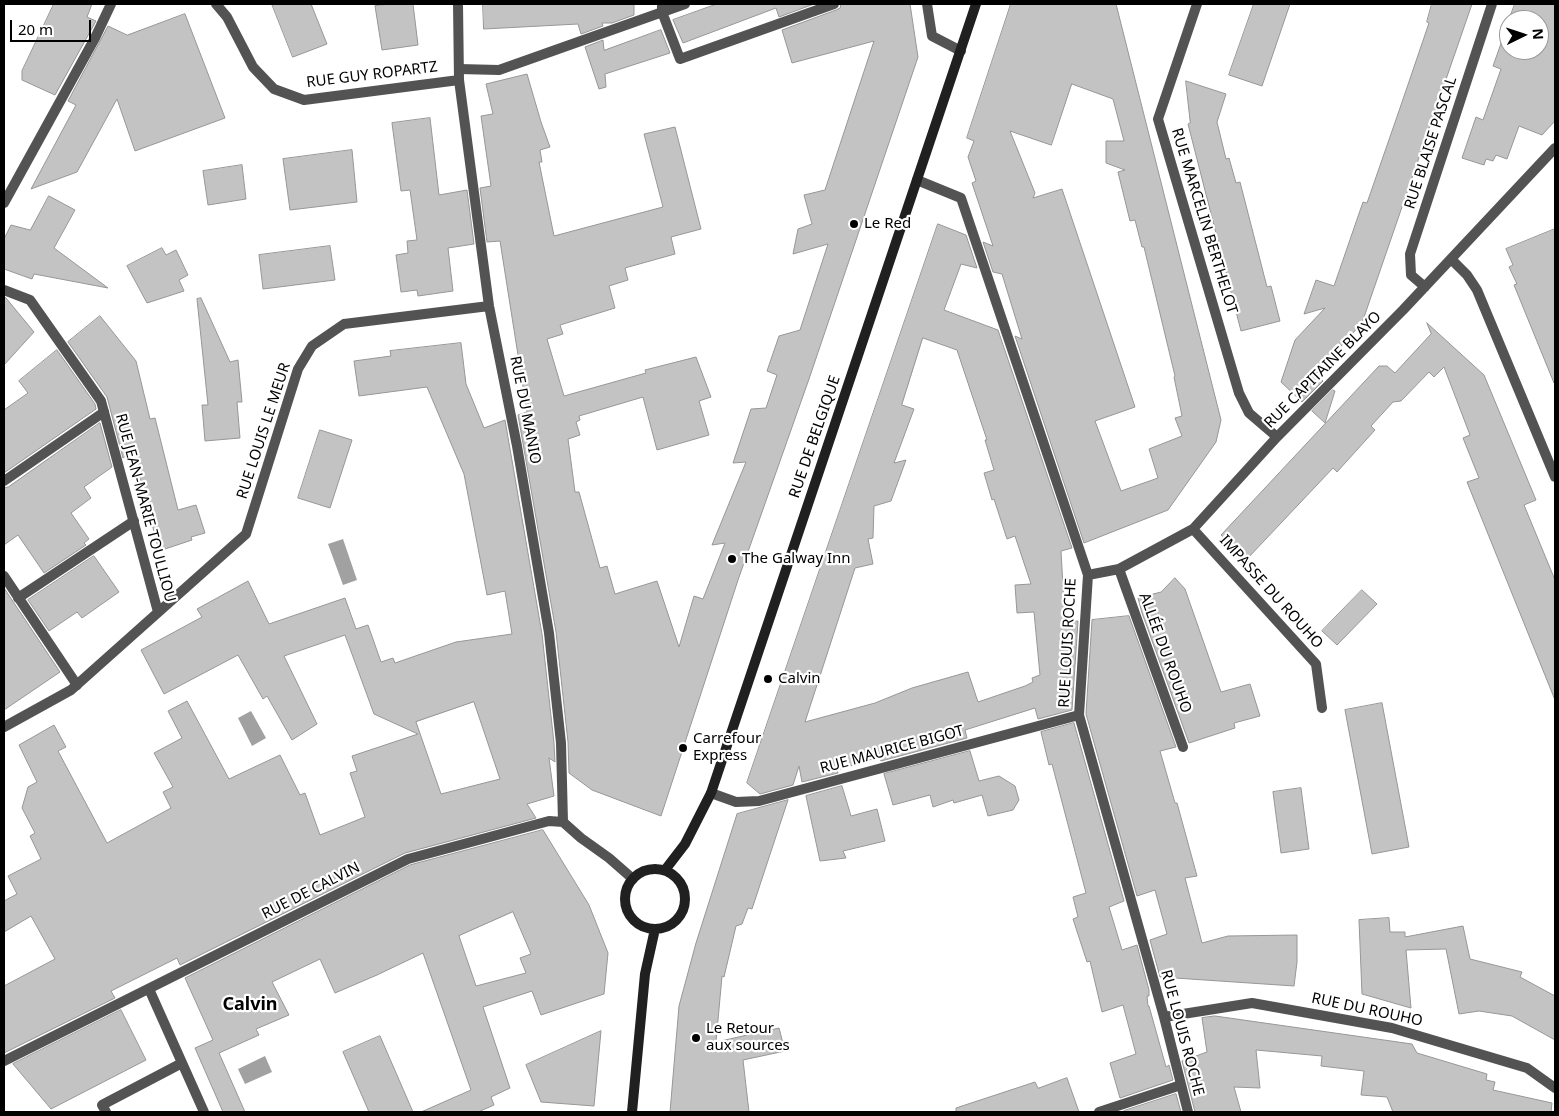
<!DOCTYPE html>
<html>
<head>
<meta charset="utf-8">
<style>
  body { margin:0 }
  #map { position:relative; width:1559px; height:1116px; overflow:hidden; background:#fff; font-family:"Noto Sans",sans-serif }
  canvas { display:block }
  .frame { position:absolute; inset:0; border:5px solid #000; pointer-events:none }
  .north { position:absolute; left:1499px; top:10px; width:50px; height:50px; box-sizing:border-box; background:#fff; border:1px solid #999; border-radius:50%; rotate:86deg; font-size:14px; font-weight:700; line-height:20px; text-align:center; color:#000 }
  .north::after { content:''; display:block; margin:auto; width:18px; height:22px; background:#000; clip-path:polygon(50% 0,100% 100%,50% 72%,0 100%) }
  .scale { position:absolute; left:10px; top:20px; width:81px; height:22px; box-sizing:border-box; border:2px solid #000; border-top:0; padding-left:6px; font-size:15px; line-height:18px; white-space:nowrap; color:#000; -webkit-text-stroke:4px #fff; paint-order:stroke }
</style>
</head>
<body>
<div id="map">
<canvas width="1559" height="1116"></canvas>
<div class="frame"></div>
<div class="north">N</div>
<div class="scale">20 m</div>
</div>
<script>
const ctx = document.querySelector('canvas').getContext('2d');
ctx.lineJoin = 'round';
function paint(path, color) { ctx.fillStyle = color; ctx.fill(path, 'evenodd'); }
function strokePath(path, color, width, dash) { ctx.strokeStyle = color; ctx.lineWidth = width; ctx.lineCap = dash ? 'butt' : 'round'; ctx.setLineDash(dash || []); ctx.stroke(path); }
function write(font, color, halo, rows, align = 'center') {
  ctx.font = font + ' "Noto Sans",sans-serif'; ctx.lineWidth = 4.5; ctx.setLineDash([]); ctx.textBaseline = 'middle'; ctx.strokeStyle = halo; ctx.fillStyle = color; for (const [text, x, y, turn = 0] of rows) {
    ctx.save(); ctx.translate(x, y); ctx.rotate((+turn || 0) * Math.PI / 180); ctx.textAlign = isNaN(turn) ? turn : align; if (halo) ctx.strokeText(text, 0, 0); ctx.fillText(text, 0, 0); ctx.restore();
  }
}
const water = new Path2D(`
  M343 539 357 580 343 585 328 544Z
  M251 711 266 738 252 746 238 718Z
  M265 1056 272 1072 245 1084 238 1069Z`);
const building = new Path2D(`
  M54 4H92L87 17 96 21 55 95 22 80V71Z
  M272 4H311L327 44 293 57Z
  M390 4H413L418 45 382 50 375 6Z
  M483 4H634V15L612 23H602L603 26 581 34 578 24 484 29Z
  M717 4H814L779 17 776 8 683 43 673 20Z
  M841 4H910L918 57 809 379 738 580 661 816 592 790 569 773 568 742 556 632 518 415 527 412 500 241 487 242 480 188 491 186 481 116 493 114 486 84 527 74 541 122 550 147 540 150 542 162H539L554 236 663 207 644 134 675 127 701 229 671 237 675 254 625 268 628 280 609 286 615 308 560 325 563 334 547 339 564 396 646 373 645 370 696 357 711 397 699 401 709 435 657 450 643 397 579 416 580 420 576 422 580 435 568 439 575 492H579L600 568 607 566 615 594 657 581 679 647 694 596 703 599 725 543 712 545 746 462 733 463 751 409 766 408 777 375 767 371 779 336 800 330 828 244 793 254 798 229 812 224 804 195 825 190 874 41 792 63 782 30 836 10 840 8Z
  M1011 4H1116L1221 420 1216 442 1168 510 1084 543 1015 336 1022 339 1002 274 993 272 983 242 993 246 972 183 976 181 968 157 974 141 967 138ZM1072 84 1113 99 1124 141H1106V163L1125 170 1118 172 1130 221 1135 220 1142 247H1144L1175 376 1174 377 1182 416 1175 418 1182 436 1149 449 1158 478 1121 491 1095 421 1135 407 1062 189 1033 198 1035 193 1010 131 1051 145Z
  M1254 4H1290L1262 86 1229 75Z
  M1432 4H1472L1362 323 1316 374 1323 381 1302 402 1281 382 1295 340 1325 308 1304 314 1316 280 1334 286 1363 202 1367 203 1400 108 1429 23 1427 22Z
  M1515 4H1555V121L1542 135 1519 126 1507 159 1496 155 1493 161 1486 159 1484 165 1462 158 1476 117 1483 120 1501 69 1493 66 1509 21V50H1539V20H1509Z
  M185 14 225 118 135 151 117 99 77 172 31 189 76 105 68 101 108 26 127 35Z
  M661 30 670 53 605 74 606 87 599 89 585 47 603 40 604 50Z
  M1186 81 1226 94 1217 122 1226 159 1229 158 1236 183 1240 182 1267 287 1271 286 1280 321 1241 331 1188 124 1190 123Z
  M430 118 439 195 467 190 474 244 448 248 453 291 418 296 417 290 401 292 396 255 408 253 407 241 417 240 410 190 401 191 392 123Z
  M352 150 357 202 290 210 283 159Z
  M242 165 246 199 208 205 203 171Z
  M49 196 75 210 54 248 108 288 34 274 32 279 4 269V239L11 225 30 230Z
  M938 224 966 235 977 268 961 264 944 310 998 330 1072 548 1061 551 1065 622 1078 621 1072 710 1038 719 1035 708 965 730 967 738 881 761 879 757 837 770 838 773 802 782 799 766 793 785 760 794 747 783ZM923 338 957 350 987 440H985L994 470 984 473 992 500 994 499 1007 539 1015 536 1031 584 1015 585 1017 613 1034 612 1040 675 1032 678 1033 682 1025 686 978 702 968 672 912 688 875 703 805 722 855 568 873 564 868 539 873 538 874 506 891 501 906 460 894 463 914 409 902 405Z
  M1555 229V383H1554L1514 285 1517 284 1509 267 1513 265 1506 249Z
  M330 246 335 280 263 289 259 255Z
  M162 248 166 255 176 250 188 275 179 280 184 291 147 303 127 266Z
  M4 297 6 298 34 332 4 365Z
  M201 298 230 362 238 360 242 402H237L240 438 205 441 202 405H208L197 299Z
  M100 316 136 361 150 419 155 418 178 510 196 505 205 533 191 537 192 540 159 551 133 450 123 458 107 397 68 342Z
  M1427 323 1484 375 1536 500 1524 505 1555 580V700L1467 482 1479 478 1463 438 1470 435 1444 367 1434 377 1429 372 1401 401 1393 402 1371 426 1375 430 1337 472 1333 468 1247 559 1221 535 1379 366H1387L1395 373 1431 334Z
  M461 343 466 384 484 428 505 420 542 634 554 743 555 762 549 758 554 796 527 804 536 818 405 853 180 965 177 958 111 991 115 998 4 1053V986L55 959 31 916 4 932V901L17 894 8 876 41 859 30 836 35 833 22 808 28 787 37 782 19 745 54 725 66 747 58 751 107 843 171 808 163 792 173 787 154 753 182 738 168 711 187 701 229 779 280 755 300 795 305 793 320 835 365 817 350 773 357 771 352 756 418 734 374 714 345 635 284 656 317 724 292 740 267 696 263 699 238 655 164 694 141 650 202 617 197 609 248 581 269 624 345 598 356 629 368 625 381 662 393 658 395 663 456 642 512 634 505 591 487 595 464 474 427 387 359 396 354 361 391 356 390 351ZM474 702 500 779 441 794 416 722Z
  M57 350 95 404 96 409 4 473V410L28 393 19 381Z
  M1333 390 1335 391 1325 423 1312 411Z
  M100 423 112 467 84 487 91 498 71 513 89 539 84 543 86 545 44 573 18 535 4 545V488L8 487Z
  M320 430 352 440 330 508 298 498Z
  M94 556 119 592 82 618 77 612 49 631 28 600Z
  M1175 578 1185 589 1221 692 1250 684 1260 716 1234 723 1235 728 1189 743 1142 613 1138 598 1161 592Z
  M4 588 60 672 4 710Z
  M1362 590 1377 604 1337 645 1322 631Z
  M1129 616 1176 747 1160 751 1175 803H1177L1197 876 1185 878 1202 943 1228 936 1297 935V962L1294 986 1160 977 1150 940 1167 934 1155 890 1137 896 1086 714 1092 620Z
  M1382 703 1409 847 1372 854 1345 710Z
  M1074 723 1124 901 1109 907 1122 950 1137 945 1149 990V996H1147L1148 1006H1149L1166 1067 1169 1065 1173 1080 1120 1098 1110 1063 1136 1054 1123 1005 1102 1012 1090 961 1087 962 1073 919 1078 917 1073 897 1086 893 1052 764 1049 765 1041 732Z
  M970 751 979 781 999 776 1015 786 1019 800 1013 810 988 816 982 795 954 803 953 800 933 807 930 795 893 805 884 774Z
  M842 786 851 816 877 809 885 841 843 851 846 858 820 861 806 796Z
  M1301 788 1309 849 1281 853 1273 792Z
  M788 800 752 909 748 908 742 924 736 926 724 977 722 976 716 1042 779 1028 785 1051 743 1060 749 1112H670L679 1006 696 943 737 814Z
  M543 830 589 905 608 953 604 994 541 1015 532 991 483 1007 510 1088 491 1097 494 1105 478 1112H421L471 1090 423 953 377 975 335 993 320 959 272 982 289 1015 256 1029 259 1035 219 1053 245 1112H223L195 1048 213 1040 185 978 410 865ZM513 912 531 954 520 958 526 973 476 986 459 936Z
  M1389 918 1390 932H1405V937L1463 926 1470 959 1522 972 1520 977 1555 996V1040L1512 1016 1479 1011 1459 1014 1446 949 1406 950 1411 1008 1362 994 1359 920Z
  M121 1010 146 1060 51 1109 13 1064Z
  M1215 1016 1412 1044 1417 1053 1487 1074 1486 1080 1495 1082 1493 1090 1552 1103 1551 1112H1393L1387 1097 1361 1095 1364 1071 1321 1066 1322 1056 1256 1050 1260 1088 1234 1087 1241 1112H1195L1182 1061 1207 1052 1202 1018Z
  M601 1031 594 1106 541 1102 526 1065Z
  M380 1036 413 1112H369L343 1052Z
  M1067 1078 1079 1112H956V1108L1035 1082 1038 1088Z
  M1176 1094 1181 1112H1124V1111Z`);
const service = new Path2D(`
  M662 4V12L680 59 834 4
  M459 69 499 70 685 4
  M4 481 104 412
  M4 576 77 685
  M18 598 134 521
  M149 989 204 1112
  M106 1112 102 1105 182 1063`);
const minor = new Path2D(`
  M216 4 227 17 253 67 274 89 304 100 459 80
  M458 4 459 80 489 306 517 446 549 633 561 743 563 822
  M927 4 932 36 961 51
  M1197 4 1158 119 1239 393 1249 413 1277 437
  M917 180 961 198 1088 575 1079 715 1164 1017 1188 1112
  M4 203 95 38 111 4
  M1451 259 1467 275 1477 290 1555 477
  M1425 287 1411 275 1410 254 1492 4
  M4 290 30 300 101 401 158 612
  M1193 529 1316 664 1322 708
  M1119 569 1183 747
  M1088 575 1119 569 1193 529 1277 437 1403 310 1555 148
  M4 727 71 690 246 534 298 369 312 346 344 324 489 306
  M711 793 736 802 759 801 1079 715
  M1164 1017 1252 1003 1392 1028 1527 1068 1555 1088
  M4 1061 408 859 549 821 563 822 581 838 609 858 633 879
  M1099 1112 1181 1085`);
const secondary = new Path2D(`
  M625 899a30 30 0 1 1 60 0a30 30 0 1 1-60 0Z
  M665 870 685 844 711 793 976 4
  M632 1112 645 974 655 929`);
const markers = [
  [854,224,5,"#000"],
  [732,559,5,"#000"],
  [768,679,5,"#000"],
  [683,748,5,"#000"],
  [696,1038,5,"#000"]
];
const streetNames = [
  ["RUE GUY ROPARTZ",372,75,-7],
  ["RUE BLAISE PASCAL",1431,143,-72],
  ["RUE MARCELIN BERTHELOT",1204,221,73],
  ["RUE CAPITAINE BLAYO",1323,370,-45],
  ["RUE DU MANIO",525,410,79],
  ["RUE LOUIS LE MEUR",264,431,-72],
  ["RUE DE BELGIQUE",815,437,-71],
  ["RUE JEAN-MARIE TOULLIOU",145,508,75],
  ["IMPASSE DU ROUHO",1271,592,48],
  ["RUE LOUIS ROCHE",1068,643,-87],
  ["ALLÉE DU ROUHO",1165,653,70],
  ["RUE MAURICE BIGOT",892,750,-15],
  ["RUE DE CALVIN",311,891,-27],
  ["RUE DU ROUHO",1367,1010,12],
  ["RUE LOUIS ROCHE",1182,1033,75]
];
const poiNames = [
  ["Le Red",864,224],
  ["The Galway Inn",742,559],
  ["Calvin",778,679],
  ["Carrefour",693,739],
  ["Express",693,756],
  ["Le Retour",706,1029],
  ["aux sources",706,1046]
];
const quarterNames = [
  ["Calvin",250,1005]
];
paint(water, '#a1a1a1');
paint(building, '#c3c3c3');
strokePath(building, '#979797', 1);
strokePath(service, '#535353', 10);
strokePath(minor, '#535353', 10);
strokePath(secondary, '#202020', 10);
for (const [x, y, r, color] of markers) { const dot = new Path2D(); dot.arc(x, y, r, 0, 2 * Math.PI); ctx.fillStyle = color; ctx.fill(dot); strokePath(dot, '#fff', 2); }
write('15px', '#000', '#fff', streetNames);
write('15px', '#000', '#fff', poiNames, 'left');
write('bold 18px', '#000', '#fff', quarterNames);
</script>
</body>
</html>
